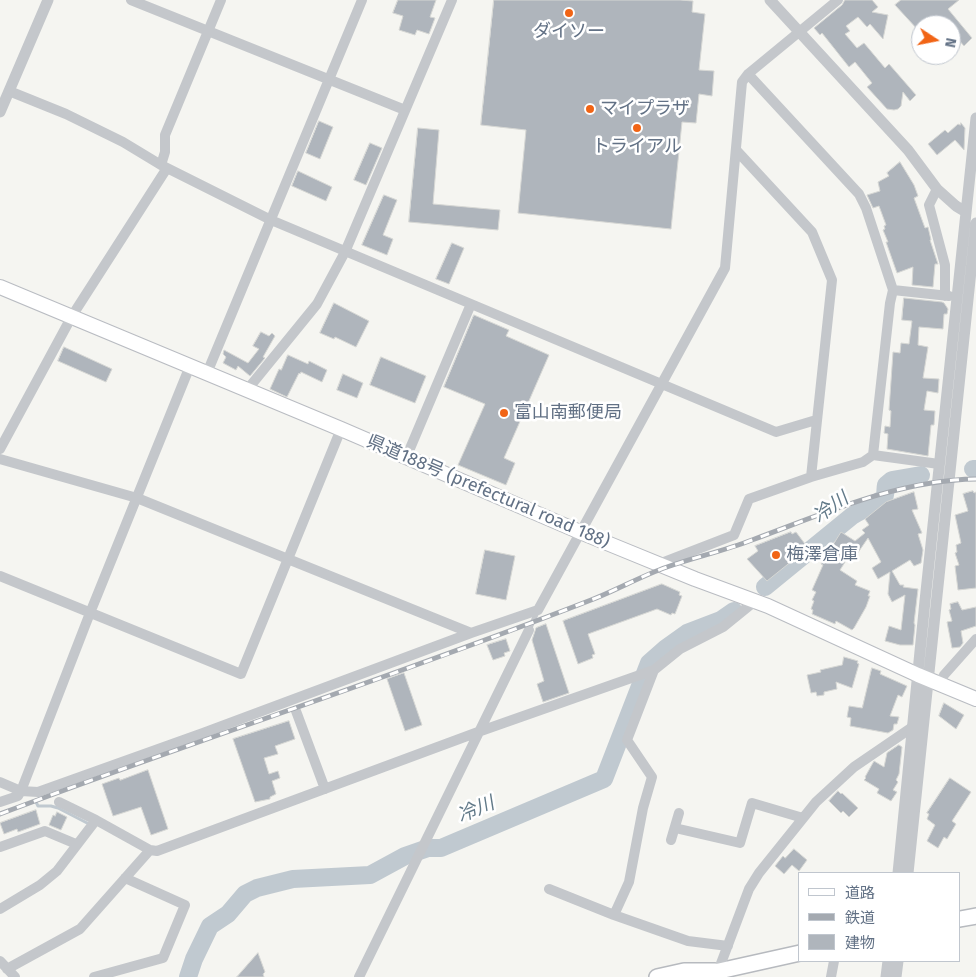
<!DOCTYPE html>
<html>
<head>
<meta charset="utf-8">
<style>
  body { margin:0 }
  #map { position:relative; width:976px; height:977px; overflow:hidden; background:#f5f5f1; font-family:"Fira Sans","Noto Sans JP",sans-serif }
  canvas { display:block }
  .legend { position:absolute; left:798px; top:872px; width:162px; height:90px; box-sizing:border-box; background:#fff; border:1px solid #c0c6ce; margin:0; padding:6px 9px; list-style:none; font-size:15px; color:#627185 }
  .legend li { display:flex; align-items:center; gap:10px; height:25px }
  .legend b { width:25px; border:1px solid #c0c6ce }
  .north { position:absolute; left:911px; top:15px; width:50px; height:50px; box-sizing:border-box; background:#fff; border:1px solid #c0c6ce; border-radius:50%; rotate:101deg; font-size:14px; font-weight:700; line-height:20px; text-align:center; color:#627185 }
  .north::after { content:''; display:block; margin:auto; width:18px; height:22px; background:#f16415; clip-path:polygon(50% 0,100% 100%,50% 72%,0 100%) }
</style>
</head>
<body>
<div id="map">
<canvas width="976" height="977"></canvas>
<ul class="legend">
<li><b style="height:6px;background:#fff"></b>道路</li>
<li><b style="height:6px;background:#a4a9b0"></b>鉄道</li>
<li><b style="height:14px;background:#afb5bc"></b>建物</li>
</ul>
<div class="north">N</div>
</div>
<script>
const ctx = document.querySelector('canvas').getContext('2d');
ctx.lineJoin = 'round';
function strokePath(path, color, width, dash) { ctx.strokeStyle = color; ctx.lineWidth = width; ctx.lineCap = dash ? 'butt' : 'round'; ctx.setLineDash(dash || []); ctx.stroke(path); }
function paint(path, color) { ctx.fillStyle = color; ctx.fill(path, 'evenodd'); }
function write(font, color, halo, rows, align = 'center') {
  ctx.font = font + ' "Fira Sans","Noto Sans JP",sans-serif'; ctx.lineWidth = 5; ctx.setLineDash([]); ctx.textBaseline = 'middle'; ctx.strokeStyle = halo; ctx.fillStyle = color; for (const [text, x, y, turn = 0] of rows) {
    ctx.save(); ctx.translate(x, y); ctx.rotate((+turn || 0) * Math.PI / 180); ctx.textAlign = isNaN(turn) ? turn : align; if (halo) ctx.strokeText(text, 0, 0); ctx.fillText(text, 0, 0); ctx.restore();
  }
}
const stream = new Path2D(`
  M36 802 38 806H51L58 808 89 824`);
const river = new Path2D(`
  M973 469H976
  M765 587 852 516C858 512 883 500 884 498 886 495 885 489 886 485L892 480 921 475
  M188 977 194 959 210 926 228 914 245 894 257 888 293 879 370 875 405 856 428 848H441L604 779 649 663 666 648 687 633 721 620 734 611`);
const building = new Path2D(`
  M398 0H436L430 17 435 18 429 34 417 30 415 35 399 30 403 16 393 13Z
  M494 0H680L693 1 692 12 705 14 699 70 714 71 712 96 699 94 696 123 682 122 671 229 518 213 526 130 481 125Z
  M845 0H872L878 7 872 12 888 15 883 39 870 24 867 27 858 17 846 26 850 31 845 34 857 48 864 43 885 68 889 64 916 95 910 101 903 92 901 106 898 109 894 110 887 109 867 87 872 83 855 62 849 67 822 33 820 35 814 28 842 5Z
  M901 0H959L948 9 972 38 964 46 951 31V25H921L918 30 895 5Z
  M319 121 333 127 320 159 306 153Z
  M961 123 965 128 964 150 955 140 937 155 928 144 945 130 948 133 958 124 960 125Z
  M418 128 439 130 433 204 500 210 498 230 409 222Z
  M370 143 382 148 366 185 354 180Z
  M900 162 914 185 918 196 914 198 925 228 928 227 931 240H930L938 264H935L933 287 912 285 913 267 897 273 886 242H888L883 230 885 229 884 226 886 225 879 206 873 208 867 195 880 191 878 182 889 176 887 173Z
  M298 171 332 187 326 201 292 186Z
  M384 195 397 200 383 235 393 239 387 255 362 245Z
  M452 243 464 248 449 284 436 279Z
  M904 298 942 302 944 303 948 309 947 314H944L943 329 919 327 918 345 928 347 923 378 939 379 938 393 927 391 924 410 935 411 934 425H931L928 456 887 449 888 434 884 433 885 426 890 427 891 411 889 410 893 352 900 353 901 343 909 344 912 321 902 320Z
  M334 303 369 321 356 347 335 337 334 339 320 333Z
  M474 315 509 330 506 336 549 355 504 458 515 463 506 485 458 465 485 404 444 387Z
  M261 332 269 336 272 333 275 336 263 357 265 358 250 376 238 366 236 370 223 363 226 357 223 354 224 350 248 363 259 349 253 346Z
  M64 347 112 369 106 382 58 361Z
  M288 355 308 364 309 361 327 370 322 382 301 372 300 374 299 373 287 397 270 389 279 369 281 370Z
  M381 357 426 376 415 403 370 385Z
  M343 374 363 383 357 398 337 390Z
  M973 491 974 493 976 492V588L958 590 955 566 959 565 955 553 957 552 956 545 961 543 955 515 968 511 963 494Z
  M914 492 918 509 912 510 922 533 918 534 923 550 921 563 914 566 910 560 892 571 900 585H904L903 587 918 589 914 623 915 625 913 645H900L885 641 889 626 901 630 905 595 892 602 888 594 890 572 878 579 872 568 881 562 868 538 857 554 852 551 840 570 857 581 855 585 870 591 868 596H870L866 607 854 628 852 630 836 621 835 624 812 614 813 610 811 609 814 601 812 600 816 592 812 590 823 565 821 564 841 532 855 541 865 533 862 530 869 525 865 519 886 502Z
  M791 532 792 534 796 532 808 548 767 581 747 559 758 551 755 546Z
  M485 550 515 556 506 600 476 594Z
  M662 584 680 592 679 595 682 596 675 614 672 613 671 615 657 609 588 634 595 654 592 655 593 658 578 664 563 621Z
  M958 602 962 610 976 607V626L961 631 963 643 960 647 952 648 947 622 952 621 949 610 951 609 950 604Z
  M546 624 569 693 543 702 537 684 544 681 532 640 536 628Z
  M506 639 510 651 504 653 505 656 493 660 487 645Z
  M844 657 858 661 857 663 859 664 852 688 836 682 837 689 824 692V695L817 696 816 692 811 693 807 675 821 672 820 670 842 665Z
  M872 668 881 671 880 674 907 686 902 697 898 695 890 716 899 717 897 724H894L893 730 888 733 850 726 851 718 847 717 849 706 862 708Z
  M404 673 422 725 405 731 387 679Z
  M944 703 964 715 956 729 939 716Z
  M289 721 295 739 275 746 278 754 264 758 269 774 278 771 280 778 272 781 276 794 270 797V799L255 802 233 739Z
  M899 745 902 747 899 774 896 780 898 782 893 790 897 792 891 801 877 793 879 789 864 780 866 778 865 777 874 761 884 767 887 753Z
  M148 770 168 829 151 835 141 807 113 816 102 784 119 778 120 780Z
  M950 778 971 792 952 821 956 824 947 839 944 837 938 848 927 841 935 825 927 819 929 814 927 813Z
  M838 791 841 794 842 793 858 808 849 817 843 811 841 813 829 801Z
  M36 810 40 824 18 832 17 829 4 834 0 823Z
  M57 812 67 817 61 830 49 825 53 815 55 816Z
  M794 849 807 860 799 871 792 865 784 874 775 866 783 856 785 858Z
  M258 953 265 972 263 974 264 977H237Z`);
const service = new Path2D(`
  M529 630 538 610`);
const minor = new Path2D(`
  M131 0 405 110
  M748 74 859 194 866 208 893 290 890 303 873 455
  M9 91 66 114 123 142 161 165 271 220 776 432 816 420
  M737 151 812 232 832 280 811 477
  M161 165 165 152V135L221 0
  M937 189 929 205 945 265V296
  M893 290 949 296
  M207 373 362 0
  M247 390 317 304 345 252 452 0
  M0 449 72 316 167 168
  M406 458 471 304
  M0 459 137 498 471 633
  M659 564 734 535 749 499 811 477 863 462 873 455 939 464
  M0 576 241 674 341 429
  M940 684 944 675 976 639
  M296 711 325 789
  M0 782 21 791 38 792 203 733 471 633 538 610 725 268 742 82 748 74 838 0
  M0 802 18 796 21 791 90 613 190 366
  M59 802 96 820
  M675 828 740 843 752 803 803 818
  M671 840 679 813
  M0 847 45 831 76 844
  M549 889 614 915 688 941 728 946
  M0 909 40 885 57 871 96 820 150 850 157 851 478 732 654 670 680 649 723 627 755 601
  M614 915 629 882 643 808 652 777 627 740 654 670
  M0 961 15 977
  M7 969 80 929 150 850
  M717 974 749 889 759 873 816 802 854 767 914 726
  M94 977 163 958 185 905 125 878
  M359 977 529 630
  M831 977 834 961`);
const tertiary = new Path2D(`
  M770 0 908 150 937 189 956 206 966 212
  M0 112 48 0
  M898 873 925 601 976 118
  M908 873 976 223
  M886 977 888 961
  M896 977 898 961`);
const secondary = new Path2D(`
  M0 287 341 429 580 532 695 579 768 606 918 675 976 699`);
const primary = new Path2D(`
  M960 919 976 916
  M657 977 684 971H715
  M703 977 719 971 800 953`);
const rail = new Path2D(`
  M0 814C196 740 396 676 591 600 617 590 641 576 667 567 695 557 724 551 752 540 823 514 898 480 976 479`);
const markers = [
  [569,13,5,"#f16415"],
  [590,109,5,"#f16415"],
  [637,128,5,"#f16415"],
  [504,413,5,"#f16415"],
  [776,555,5,"#f16415"]
];
const poiNames = [
  ["ダイソー",569,32,"center"],
  ["マイプラザ",600,109],
  ["トライアル",637,147,"center"],
  ["富山南郵便局",514,413],
  ["梅澤倉庫",786,555]
];
const streetNames = [
  ["県道188号 (prefectural road 188)",488,492,23]
];
const waterNames = [
  ["冷川",831,508,-35],
  ["冷川",476,810,-23]
];
strokePath(stream, '#c0c9d0', 3);
strokePath(river, '#c0c9d0', 18);
paint(building, '#afb5bc');
strokePath(building, '#d6d7d4', 1);
strokePath(secondary, '#b9bcc2', 16);
strokePath(primary, '#b7babf', 18);
strokePath(service, '#c4c7cb', 5);
strokePath(minor, '#c4c7cb', 10);
strokePath(tertiary, '#c4c7cb', 11);
strokePath(secondary, '#fff', 14);
strokePath(primary, '#fff', 15);
strokePath(rail, '#a4a9b0', 5);
strokePath(rail, '#fff', 3, [9]);
for (const [x, y, r, color] of markers) { const dot = new Path2D(); dot.arc(x, y, r, 0, 2 * Math.PI); ctx.fillStyle = color; ctx.fill(dot); strokePath(dot, '#fff', 2); }
write('18px', '#627185', '#fff', poiNames, 'left');
write('18px', '#627185', '#fff', streetNames);
write('italic 19px', '#627a89', '#fff', waterNames);
</script>
</body>
</html>
